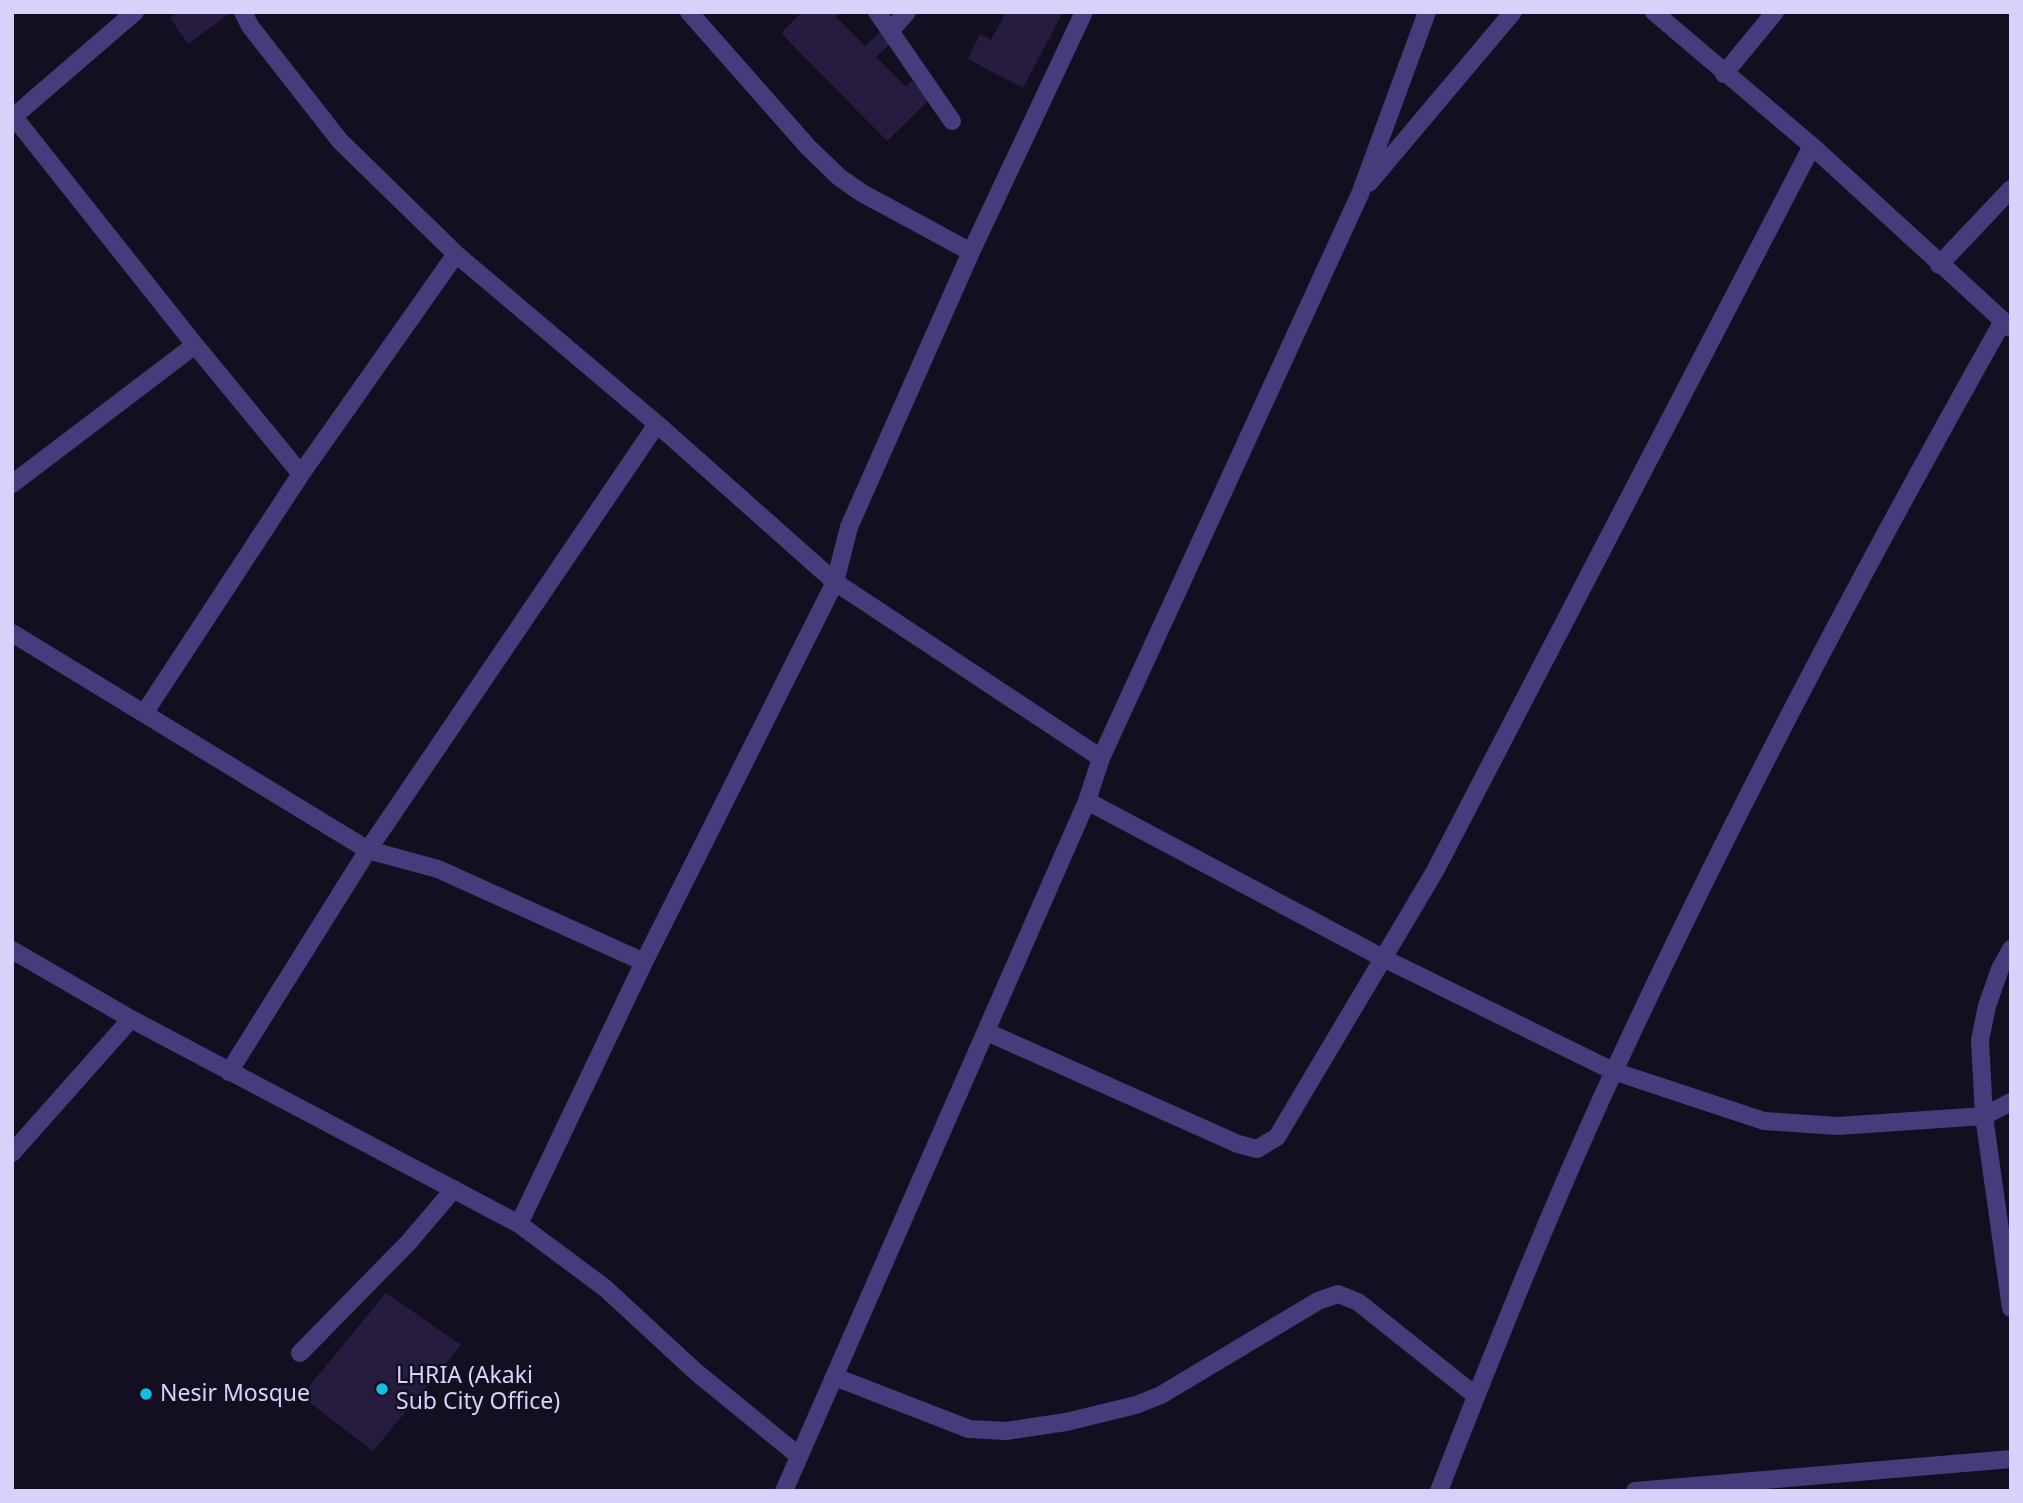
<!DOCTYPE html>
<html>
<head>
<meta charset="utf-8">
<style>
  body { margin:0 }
  #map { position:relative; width:2023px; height:1503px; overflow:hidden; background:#130f20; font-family:"Noto Sans",sans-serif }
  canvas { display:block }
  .frame { position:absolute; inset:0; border:14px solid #dad1fb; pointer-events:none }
</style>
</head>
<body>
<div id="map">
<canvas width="2023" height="1503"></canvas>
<div class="frame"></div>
</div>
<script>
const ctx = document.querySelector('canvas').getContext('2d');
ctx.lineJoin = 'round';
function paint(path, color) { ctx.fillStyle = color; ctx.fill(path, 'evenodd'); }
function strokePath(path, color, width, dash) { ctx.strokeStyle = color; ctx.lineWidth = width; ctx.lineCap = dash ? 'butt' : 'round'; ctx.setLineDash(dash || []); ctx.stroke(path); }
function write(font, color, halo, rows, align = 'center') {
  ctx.font = font + ' "Noto Sans",sans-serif'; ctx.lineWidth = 5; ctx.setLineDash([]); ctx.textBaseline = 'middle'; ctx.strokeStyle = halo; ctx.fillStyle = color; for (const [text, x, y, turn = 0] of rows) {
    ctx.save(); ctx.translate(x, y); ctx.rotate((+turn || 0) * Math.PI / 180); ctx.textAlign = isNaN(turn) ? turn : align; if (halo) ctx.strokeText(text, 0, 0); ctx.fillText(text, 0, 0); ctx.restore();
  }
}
const building = new Path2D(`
  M178 12H232L188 44 170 18Z
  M802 12H841L836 17 865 46 880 32 891 43 876 57 906 87 912 81 930 99 887 141 781 33Z
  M1006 12H1063L1023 88 968 59 980 34 991 40Z
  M386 1293 461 1345 373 1451 301 1396Z`);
const minor = new Path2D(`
  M243 12 250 26 340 141 456 254 657 424 835 582 1101 758
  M689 12 808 147 839 177 862 193 971 252
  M877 12 952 121
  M1654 12 1812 146 2011 328
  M892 29 907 12
  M1724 74 1775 12
  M12 118 135 12
  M1369 183 1513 12
  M1939 265 2011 189
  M195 345 301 474
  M12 484 195 345 14 117
  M12 633 368 850 438 869 644 962
  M145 712 301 474 456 254
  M1087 801 1381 957 1613 1071 1764 1121 1838 1126 1984 1116 2011 1102
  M2011 949 2000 969 1987 1006 1980 1040 1984 1116 2011 1308
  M12 950 131 1019 519 1224 605 1288 696 1372 799 1456
  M987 1032 1238 1144 1257 1149 1277 1137 1435 871 1812 146
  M229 1072 368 850 657 424
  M12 1153 131 1019
  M519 1224 644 962 835 582 849 527 971 252 1084 12
  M300 1353 408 1243 454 1189
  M835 1377 969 1429 1006 1431 1066 1422 1136 1405 1161 1395 1318 1301 1338 1294 1358 1302 1476 1396
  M784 1491 1087 801 1101 758 1360 194 1427 12
  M1439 1491C1494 1349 1551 1207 1615 1069 1733 814 1865 566 2003 321
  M1635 1491 2011 1459`);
const markers = [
  [382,1389,7,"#13bde6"],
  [146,1394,7,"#13bde6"]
];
const poiNames = [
  ["LHRIA (Akaki",396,1376],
  ["Sub City Office)",396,1402],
  ["Nesir Mosque",160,1394]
];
paint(building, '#261c3f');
strokePath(minor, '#453d7b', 18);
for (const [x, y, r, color] of markers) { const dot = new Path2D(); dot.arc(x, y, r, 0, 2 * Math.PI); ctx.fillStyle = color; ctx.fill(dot); strokePath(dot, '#130f20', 2.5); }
write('23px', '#dad1fb', '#130f20', poiNames, 'left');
</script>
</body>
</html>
